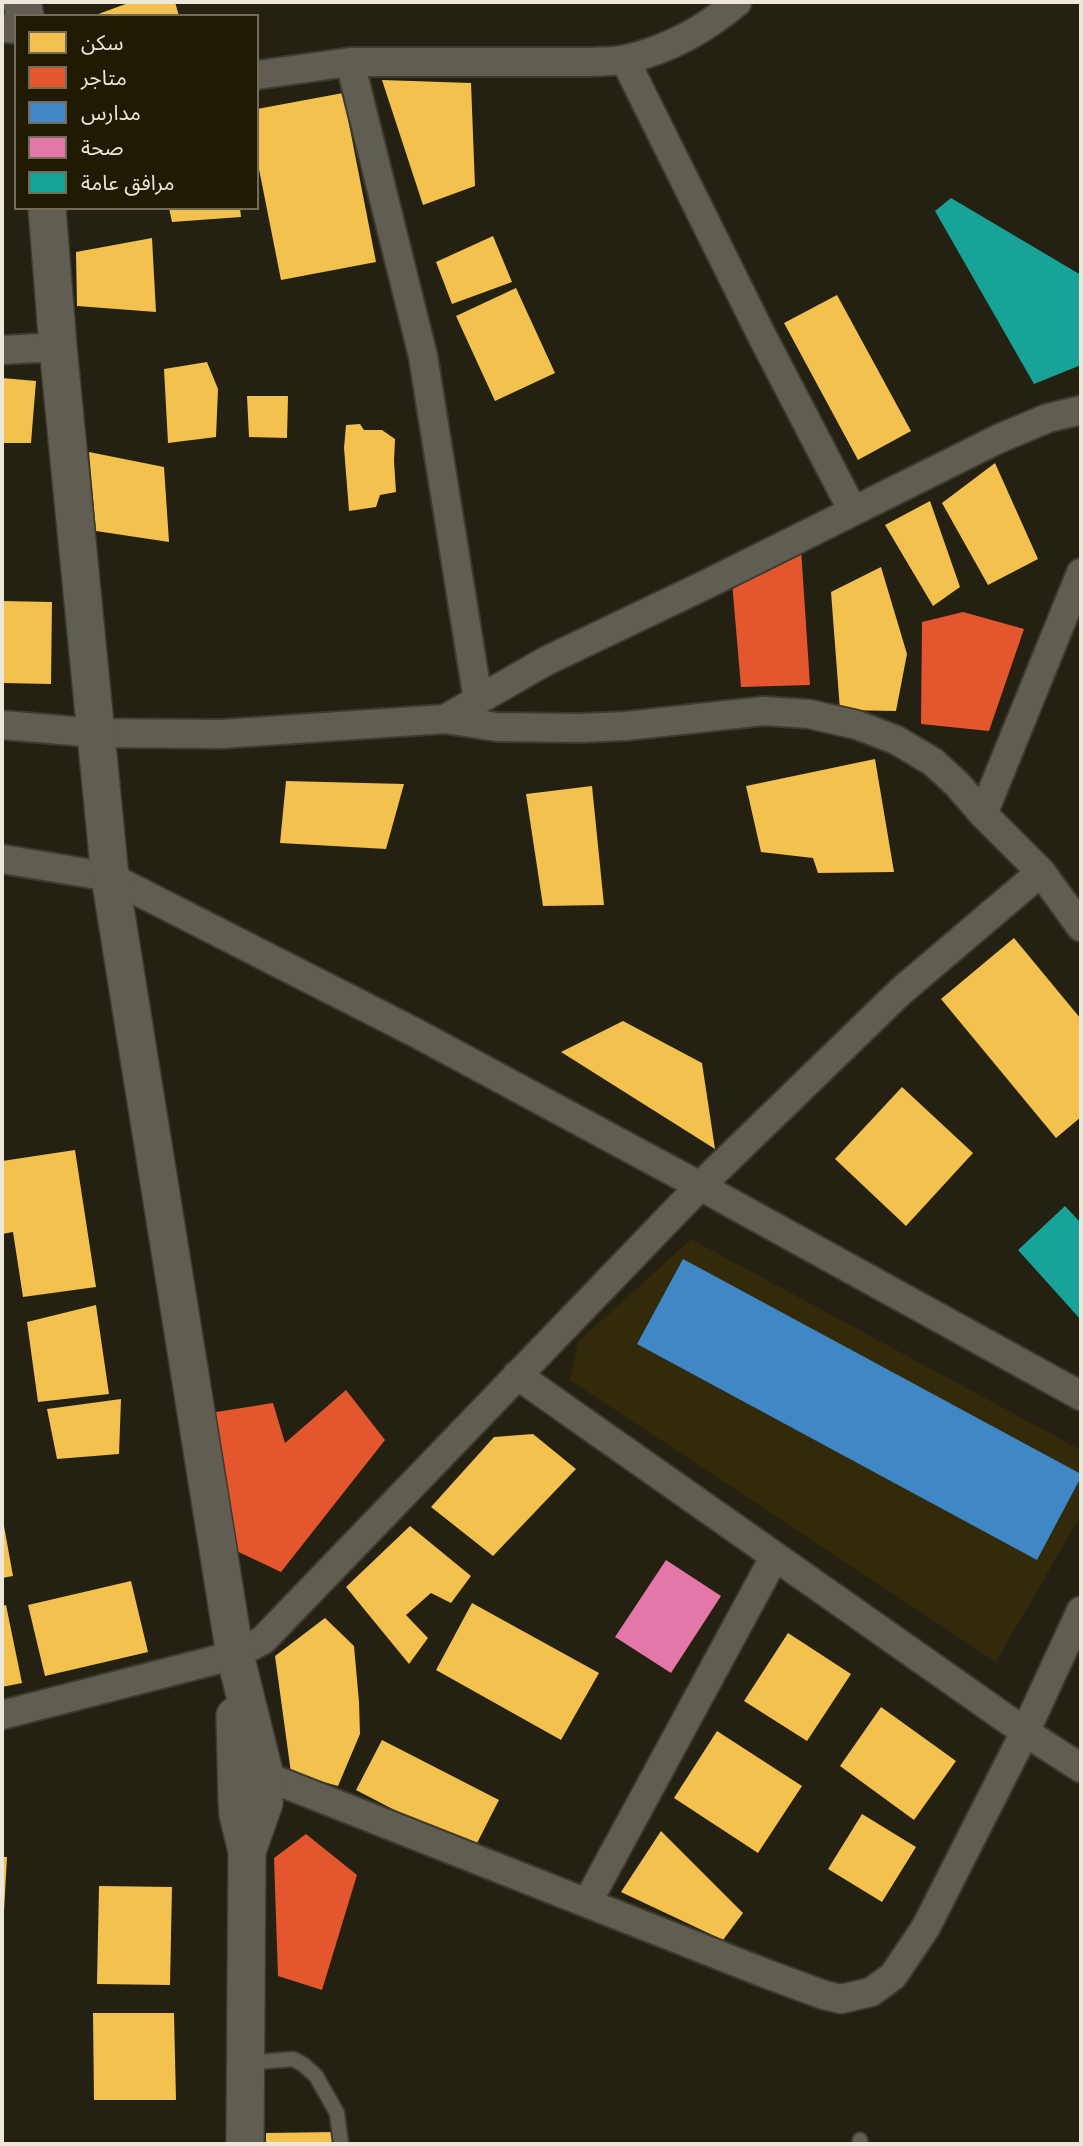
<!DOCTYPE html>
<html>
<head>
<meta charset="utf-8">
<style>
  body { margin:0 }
  #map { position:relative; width:1083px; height:2146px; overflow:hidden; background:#242012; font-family:"Nunito Sans","Noto Sans Arabic",sans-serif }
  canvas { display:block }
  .frame { position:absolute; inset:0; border:4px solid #ece7d9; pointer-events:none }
  .legend { position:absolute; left:14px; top:14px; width:245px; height:196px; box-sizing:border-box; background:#211a03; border:2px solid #726c59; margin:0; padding:9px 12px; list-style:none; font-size:21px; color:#ece7d9 }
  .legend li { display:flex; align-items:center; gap:14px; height:35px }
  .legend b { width:35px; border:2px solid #726c59 }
</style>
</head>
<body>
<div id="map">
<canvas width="1083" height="2146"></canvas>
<div class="frame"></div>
<ul class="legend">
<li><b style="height:19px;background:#f2c14e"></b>سكن</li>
<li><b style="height:19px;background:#e4572e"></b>متاجر</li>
<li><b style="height:19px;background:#3f88c5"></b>مدارس</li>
<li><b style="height:19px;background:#e377a8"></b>صحة</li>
<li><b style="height:19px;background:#17a398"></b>مرافق عامة</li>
</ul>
</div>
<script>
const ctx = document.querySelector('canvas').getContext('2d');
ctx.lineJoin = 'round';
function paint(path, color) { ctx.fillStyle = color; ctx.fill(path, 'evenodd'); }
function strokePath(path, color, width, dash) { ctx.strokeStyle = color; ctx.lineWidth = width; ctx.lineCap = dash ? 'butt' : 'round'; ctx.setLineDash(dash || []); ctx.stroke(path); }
const built = new Path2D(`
  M691 1239 1081 1450V1515L996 1662 570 1380 578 1342Z`);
const homes = new Path2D(`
  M131 2H175L179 16H93Z
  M382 80 471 83 475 186 423 205Z
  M343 93 376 262 281 280 257 159V109Z
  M169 208H240L241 217 172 222Z
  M493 236 512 282 452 304 436 262Z
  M152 238 156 312 77 306 76 252Z
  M516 288 555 373 495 401 456 316Z
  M837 295 911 431 858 460 784 323Z
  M207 362 218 389 216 437 168 443 164 369Z
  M2 378 36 381 31 443H2Z
  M247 396H288L287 438 249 437Z
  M360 424 364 430H382L395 439 394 461 396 492 380 495 376 507 349 511 344 448 346 425Z
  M89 452 164 467 169 542 96 531Z
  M995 463 1038 559 988 585 942 503Z
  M930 501 960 587 933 606 885 525Z
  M881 567 907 654 896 711 840 710 831 592Z
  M2 601 52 602 51 684 2 683Z
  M875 759 894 872 818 873 813 858 761 852 746 786Z
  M286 781 404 784 386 849 280 843Z
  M592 786 604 905 543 906 526 794Z
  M1014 938 1081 1019V1117L1056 1138 941 999Z
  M623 1021 702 1063 715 1149 561 1052Z
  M902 1087 973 1153 906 1226 835 1159Z
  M75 1150 96 1287 23 1297 13 1232 2 1234V1161Z
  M96 1305 109 1394 38 1402 27 1322Z
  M121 1399 119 1454 57 1459 47 1409Z
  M533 1434 576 1469 493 1556 431 1507 494 1437Z
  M2 1515 13 1576 2 1578Z
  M410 1526 471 1576 451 1603 431 1593 406 1615 428 1638 409 1664 346 1587Z
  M131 1581 148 1652 45 1676 28 1605Z
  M472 1603 599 1673 561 1740 436 1670Z
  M6 1605 22 1683 2 1687V1606Z
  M325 1618 354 1646 359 1702 360 1734 338 1786 291 1773 275 1656Z
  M788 1633 851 1674 807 1741 744 1701Z
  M881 1707 956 1761 914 1820 840 1766Z
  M717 1731 802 1786 758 1853 674 1798Z
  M382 1740 499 1800 473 1851 356 1790Z
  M862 1814 916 1847 882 1902 828 1869Z
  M661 1831 743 1913 723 1940 621 1892Z
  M2 1857H7L4 1911H2Z
  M99 1886 172 1887 170 1985 97 1984Z
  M93 2013H174L176 2100H94Z
  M335 2132V2144H266V2133Z`);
const shops = new Path2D(`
  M801 549 810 685 741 687 732 582Z
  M963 612 1024 629 989 731 921 724 922 622Z
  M346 1390 385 1440 281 1572 228 1547 210 1413 273 1403 285 1443Z
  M306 1834 357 1875 322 1990 278 1976 274 1858Z`);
const schools = new Path2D(`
  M683 1259 1081 1474V1477L1037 1560 637 1344Z`);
const health = new Path2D(`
  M666 1560 721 1596 671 1673 615 1637Z`);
const public = new Path2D(`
  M951 198 1081 275V365L1034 384 935 211Z
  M1065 1206 1081 1223V1320L1018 1250Z`);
const service = new Path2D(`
  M247 2063 293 2059 304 2065 316 2076 337 2113 341 2144
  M860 2144V2140`);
const minor = new Path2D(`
  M2 28 16 29
  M625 60 762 336 853 511
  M350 62 423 356 478 700
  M257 75 350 62H589C602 61 615 62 627 59 667 50 706 29 737 2
  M2 350 58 347
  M445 719 546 661 705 585 998 439 1048 418 1081 410
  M2 725 97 733 221 734 445 719 497 727 581 728 626 726 764 711 809 714 857 725 896 740 933 762 957 784 983 814 1041 872 1081 927
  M983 814 1081 573
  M2 859 110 877 416 1033 700 1186 1081 1396
  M517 1375 1025 1732 1081 1768
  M2 1715 235 1655 263 1640 700 1186 900 992 1041 872
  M265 1776 767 1974 824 1995 841 1999 871 1992 893 1976 926 1927 1025 1732 1081 1611
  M587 1903 775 1556`);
const tertiary = new Path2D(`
  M22 2 25 16
  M47 208 58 347 110 877 235 1655 265 1776 264 1803 247 1851
  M235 1716 237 1799 238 1815 247 1851 245 2144`);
paint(built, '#332a0b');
paint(homes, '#f2c14e');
paint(shops, '#e4572e');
paint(schools, '#3f88c5');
paint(health, '#e377a8');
paint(public, '#17a398');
strokePath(service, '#3d3a30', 18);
strokePath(minor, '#3d3a30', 32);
strokePath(tertiary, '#3d3a30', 40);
strokePath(service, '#615d53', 14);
strokePath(minor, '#615d53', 28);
strokePath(tertiary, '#615d53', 37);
</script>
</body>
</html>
